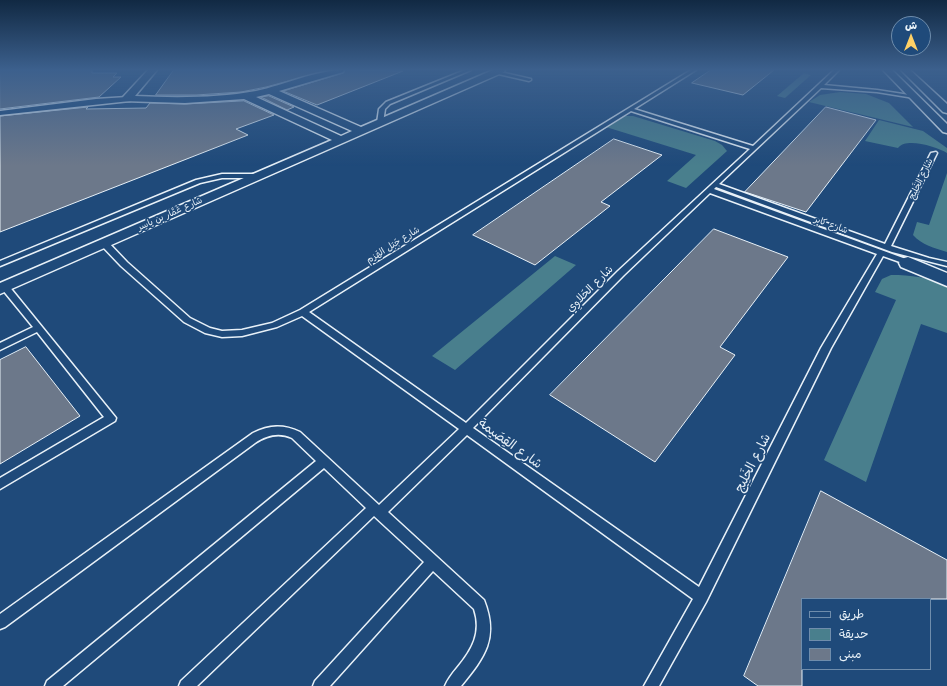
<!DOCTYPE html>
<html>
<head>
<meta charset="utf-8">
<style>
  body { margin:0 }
  #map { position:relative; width:947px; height:686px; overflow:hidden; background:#1f4a7a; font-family:"Playpen Sans","Playpen Sans Arabic",sans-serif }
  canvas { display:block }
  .legend { position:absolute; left:801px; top:598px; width:130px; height:72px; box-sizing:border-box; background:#1f4a7a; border:1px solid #6f8dac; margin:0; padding:5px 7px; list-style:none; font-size:12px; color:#e8f1f8 }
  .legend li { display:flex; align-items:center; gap:8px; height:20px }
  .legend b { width:20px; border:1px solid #6f8dac }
  .north { position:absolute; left:891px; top:16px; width:40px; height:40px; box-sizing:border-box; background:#1f4a7a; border:1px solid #6f8dac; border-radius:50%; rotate:0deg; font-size:11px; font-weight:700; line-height:16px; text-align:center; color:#e8f1f8 }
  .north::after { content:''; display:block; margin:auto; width:14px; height:18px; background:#ffd166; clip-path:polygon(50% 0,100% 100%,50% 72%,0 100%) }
</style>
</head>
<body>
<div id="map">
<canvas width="947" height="686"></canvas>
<ul class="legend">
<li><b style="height:5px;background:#1f4a7a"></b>طريق</li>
<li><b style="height:11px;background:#497f8d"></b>حديقة</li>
<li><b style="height:11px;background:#6c788a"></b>مبنى</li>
</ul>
<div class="north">ش</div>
</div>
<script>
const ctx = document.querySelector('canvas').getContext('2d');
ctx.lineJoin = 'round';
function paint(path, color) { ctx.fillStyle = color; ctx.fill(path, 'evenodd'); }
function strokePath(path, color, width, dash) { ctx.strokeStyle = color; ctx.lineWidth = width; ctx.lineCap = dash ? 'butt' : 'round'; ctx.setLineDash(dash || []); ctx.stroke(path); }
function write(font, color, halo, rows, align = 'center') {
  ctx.font = font + ' "Playpen Sans","Playpen Sans Arabic",sans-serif'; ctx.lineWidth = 3.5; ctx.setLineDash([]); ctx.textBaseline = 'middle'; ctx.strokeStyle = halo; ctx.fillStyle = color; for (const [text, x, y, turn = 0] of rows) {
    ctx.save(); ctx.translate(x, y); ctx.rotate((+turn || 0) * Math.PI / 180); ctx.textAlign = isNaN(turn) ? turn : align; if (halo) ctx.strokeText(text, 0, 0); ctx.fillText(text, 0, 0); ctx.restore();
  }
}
const green = new Path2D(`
  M804 73 811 75 785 98 777 96Z
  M840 92 866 94 889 103 913 127 809 102 820 95Z
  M624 116H633L715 141 722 145 727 151 686 188 667 181 696 155 606 127Z
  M879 120 923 131 947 148V153C937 147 906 137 898 148L865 141Z
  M947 173V252C934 248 922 245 913 235L917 222 929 225Z
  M555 256 576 265 455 370 432 356Z
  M891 275C911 275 929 277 947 287V333L921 324 866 482 824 460 896 300 875 292 882 279Z`);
const building = new Path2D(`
  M0 70H92V73H117L113 77H121L99 97 0 109Z
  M174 70H329L266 87 241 92 196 95H156Z
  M345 70 403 71 317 105 283 91 343 73Z
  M711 70H774L743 95 692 83Z
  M269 96 294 107 287 110 261 97Z
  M244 101 274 115 236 129 248 135 0 232V116L88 107 86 109 146 108 150 103 185 104Z
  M826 107 876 120 806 212 745 192Z
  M614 139 662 155 601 202 610 206 535 265 473 235Z
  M714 229 788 257 720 347 735 355 655 462 550 395Z
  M26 347 80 416 0 464V360Z
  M821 491 947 560V599H802V686H758L744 676Z`);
const service = new Path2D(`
  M465 70H471L390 104 385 109 383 123 380 125 377 123 379 109 386 102Z
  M691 70H696L634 109 753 146 834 70H839L824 85 877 90 916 96V97L914 98 877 92 821 88 719 184 885 244 931 153 936 152 937 153 891 246 929 258 947 262V266L892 252 716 187 714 189 914 262 915 264 911 266 883 256 831 348 706 602 659 686H644L693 599 467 435 388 512 484 600C499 638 485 657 461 686H445C448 679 452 674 457 668 472 650 482 633 474 609L433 571 330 686H313L315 681 424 562 374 516 197 686H179L181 681 366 508 324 468 63 686H45L47 681 316 461 292 438C279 432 267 435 255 443L5 627 0 629V614L253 433C269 425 283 424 300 432L379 505 459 429 302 316 277 327 242 336 222 337 205 333 184 322 121 266 101 245V241H107L127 262 190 318 210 328 222 331 242 330 272 323 300 310ZM631 111 750 149 618 271 466 423 309 312ZM710 193 877 254 821 348 699 587 473 428 624 275Z
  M496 71 531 79V80L529 81 494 73Z
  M222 174H258L261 176 258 178H222L200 183 0 266V261L196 180Z
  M5 284 8 285 116 418 115 421 0 489V478L104 417 37 332 0 350V343L33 327 2 289 1 287Z`);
const pedestrian = new Path2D(`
  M127 97 131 99 130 101 0 115V111L96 99Z`);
const minor = new Path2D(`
  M148 70H157L135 96C175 98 217 98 256 91 284 85 317 70 344 70L343 72 279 91 361 127 493 70H505L504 72 0 294V283L332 140 244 99 185 103 123 101 122 99 123 97ZM269 94 352 131 341 136 256 97Z
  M883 70H892L947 124V133L943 132Z
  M901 70H910L947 104V113L943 112Z`);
const tertiary = new Path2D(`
  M908 257 947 273V286L901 267 899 263 901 259Z`);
const farStreetnames = [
  ["شارع الخَلِيج",921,179,-64],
  ["شارع عَمَّار بن ياسِر",170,214,-24],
  ["شارع كابر",831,225,20],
  ["شارع جَبَل الهَزم",393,245,-32]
];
const streetNames = [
  ["شارع الحَلاوِي",590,289,-45]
];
const nearStreetnames = [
  ["شارع القِصَيمة",510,444,36],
  ["شارع الخَلِيج",753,463,-63]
];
paint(green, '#497f8d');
paint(building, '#6c788a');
strokePath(building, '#e8f1f8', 1);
strokePath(service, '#e8f1f8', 3);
strokePath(pedestrian, '#e8f1f8', 3);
strokePath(minor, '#e8f1f8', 3);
strokePath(tertiary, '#e8f1f8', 3);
paint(service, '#1f4a7a');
paint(pedestrian, '#1f4a7a');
paint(minor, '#1f4a7a');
paint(tertiary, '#1f4a7a');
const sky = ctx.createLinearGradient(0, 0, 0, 166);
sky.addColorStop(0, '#112943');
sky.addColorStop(0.42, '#3c608d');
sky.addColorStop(1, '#3c608d00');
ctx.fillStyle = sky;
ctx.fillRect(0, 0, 947, 166);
write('9px', '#e8f1f8', '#1f4a7a', farStreetnames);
write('11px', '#e8f1f8', '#1f4a7a', streetNames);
write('13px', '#e8f1f8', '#1f4a7a', nearStreetnames);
</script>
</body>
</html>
